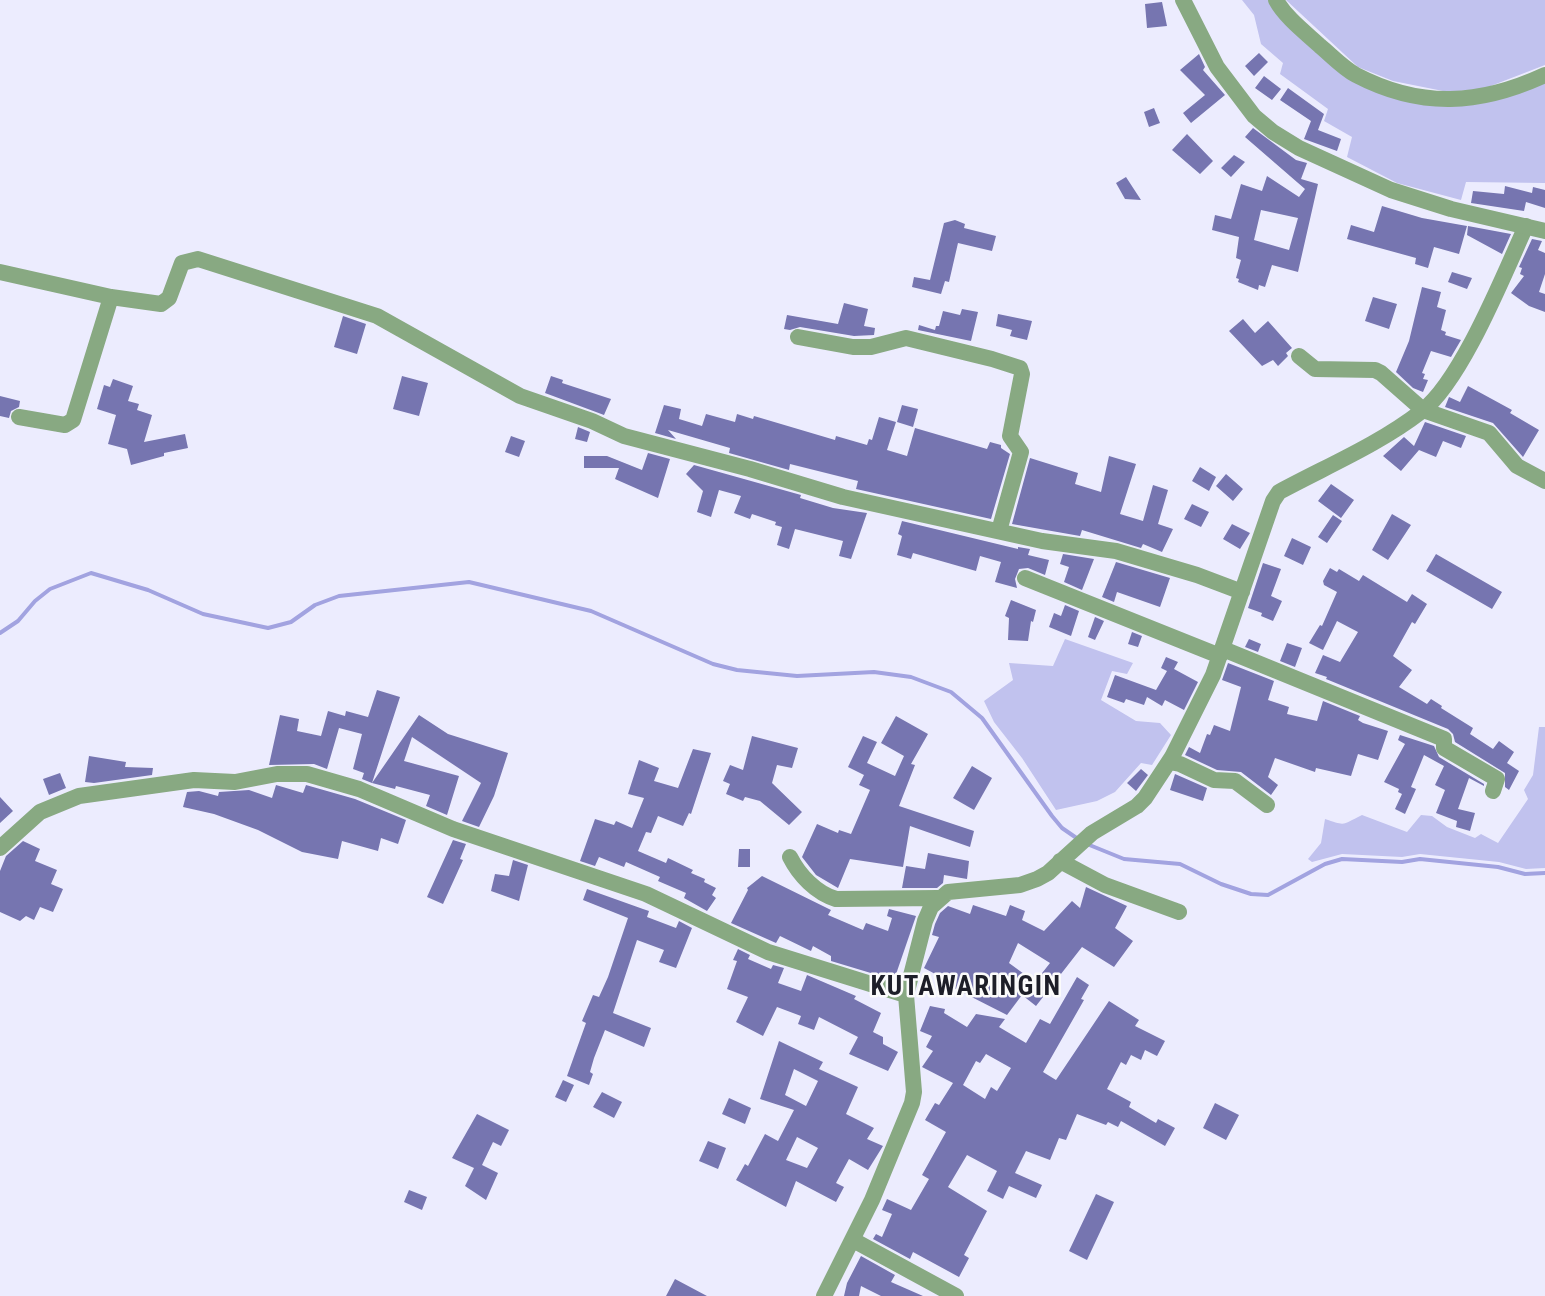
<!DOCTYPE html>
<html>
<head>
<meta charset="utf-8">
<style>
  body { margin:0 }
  canvas { display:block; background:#ececfe }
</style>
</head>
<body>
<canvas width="1545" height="1296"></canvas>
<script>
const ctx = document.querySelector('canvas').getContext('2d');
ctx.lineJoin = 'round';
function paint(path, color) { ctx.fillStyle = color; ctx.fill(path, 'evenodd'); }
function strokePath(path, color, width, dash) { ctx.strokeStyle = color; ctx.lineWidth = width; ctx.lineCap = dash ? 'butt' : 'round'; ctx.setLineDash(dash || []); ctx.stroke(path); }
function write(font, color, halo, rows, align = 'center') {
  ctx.font = font + ' "Roboto Condensed",sans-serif'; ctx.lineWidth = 5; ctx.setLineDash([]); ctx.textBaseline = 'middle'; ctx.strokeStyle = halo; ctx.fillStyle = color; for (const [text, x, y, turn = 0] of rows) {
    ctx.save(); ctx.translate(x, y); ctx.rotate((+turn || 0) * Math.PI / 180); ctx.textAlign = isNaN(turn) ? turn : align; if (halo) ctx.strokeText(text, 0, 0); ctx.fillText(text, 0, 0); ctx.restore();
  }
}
const green = new Path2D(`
  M1242 0H1273L1352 76 1447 103 1545 77V183L1466 182 1461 200 1397 183 1347 157 1352 137 1324 121 1328 109 1280 74 1283 63 1261 44 1254 15Z
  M1286 0H1545V65L1483 89 1448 92 1393 81 1358 67Z
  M1065 639 1133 663 1127 674 1112 671 1101 700 1136 721 1160 723 1171 735 1152 765 1141 763 1115 792 1097 801 1056 810 1022 758 994 722 984 701 1013 680 1009 663 1053 666Z
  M1539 727H1545V868L1526 869 1499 862 1420 854 1402 857 1342 854 1312 862 1308 859 1321 843 1325 819C1347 827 1343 824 1362 815L1407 832 1421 815 1432 816 1447 827 1475 838 1481 834 1498 843 1528 799 1524 790 1533 775Z`);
const stream = new Path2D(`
  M0 633 18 621 35 601 50 589 91 573 148 590 203 614 268 628 291 622 315 605 339 596 469 582 591 611 713 664 737 670 797 676 874 672 911 677 951 692 982 718 1052 816 1062 828 1078 839
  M1087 844 1124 859 1180 864 1221 884 1251 894 1268 895 1325 864 1342 859 1402 862 1420 859 1498 867 1525 874 1545 873`);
const building = new Path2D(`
  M1162 2 1167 26 1147 28 1145 4Z
  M1259 53 1268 62 1254 76 1245 66Z
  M1199 54 1205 67 1203 70 1225 95 1191 123 1183 113 1205 95 1180 70Z
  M1264 76 1281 89 1272 100 1255 88Z
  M1288 88 1324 114 1318 130 1341 139 1337 151 1304 139 1311 121 1280 100Z
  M1154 108 1160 123 1149 127 1144 112Z
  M1253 128 1296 160 1307 163 1301 179 1318 184 1298 272 1272 265 1265 287 1259 285 1258 290 1238 282 1239 279 1236 278 1241 260 1236 258 1239 237 1212 230 1215 215 1231 219 1241 184 1262 191 1267 176 1299 197 1305 189 1245 137ZM1261 210 1298 218 1289 250 1254 240Z
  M1187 134 1213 161 1200 174 1172 150Z
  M1234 155 1245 162 1231 177 1221 168Z
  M1126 177 1141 200 1125 199 1116 183Z
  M1505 186 1532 193 1533 187 1545 190V208L1526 202 1524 211 1471 203 1473 191 1504 194Z
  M1382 206 1422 218 1467 226 1459 254 1434 247 1428 268 1415 264 1416 258 1347 239 1351 225 1374 232Z
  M955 220 965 224 964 228 996 236 992 251 958 243 949 282 945 281 941 294 912 287 914 277 930 280 944 223Z
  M1468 226 1511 234 1502 254 1467 235Z
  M1532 239 1542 241 1538 250 1545 253V274L1539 292 1545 294V312L1529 306 1511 293 1524 276 1520 274 1522 268 1519 267Z
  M1452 272 1472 278 1467 289 1448 282Z
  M1422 287 1441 292 1437 307 1446 310 1441 330 1446 332 1445 335 1461 340 1451 357 1431 351 1422 373 1425 374 1423 379 1428 380 1423 392 1413 388 1396 372 1409 341Z
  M1373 297 1397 304 1389 329 1365 321Z
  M844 303 868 309 864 326 875 328 874 335 854 336 800 327 790 330 784 329 787 315 838 324Z
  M962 309 978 312 971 341 918 330 919 325 935 330 936 326H939L943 311 960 315Z
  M998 314 1032 321 1027 340 1010 336 1012 330 996 326Z
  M343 316 366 324 357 354 334 347Z
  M1243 319 1255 333 1268 321 1292 348 1286 353 1288 356 1278 366 1273 360 1262 366 1229 331Z
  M402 376 428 383 419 416 393 409Z
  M551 376 563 380 562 383 611 399 604 415 545 393Z
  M113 379 133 386 128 401 139 404 137 410 152 415 144 442 185 434 188 448 164 453V456L131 465 127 449 108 444 116 415 97 409 104 385 110 387Z
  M1468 386 1512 410 1510 413 1539 430 1523 457 1493 423 1445 407 1449 397 1460 402Z
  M0 396 20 401 19 407 11 411 9 418 0 416Z
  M664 405 681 409 679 419 702 426 706 414 735 422 737 414 753 419 754 416 835 440 836 436 867 445 869 439 872 440 879 417 896 422 887 450 907 456 915 428 987 449 990 442 1001 445V448L1010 454 991 519 856 489 858 481 790 464 789 470 729 453 730 448 668 430 676 439 655 433Z
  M902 405 918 409 913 427 897 422Z
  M1425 422 1466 436 1461 448 1443 441 1436 457 1419 450 1401 471 1383 456 1404 437 1414 446Z
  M578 427 590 432 587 442 575 439Z
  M511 436 525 441 519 457 505 452Z
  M648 453 670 459 658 498 615 479 619 468H584V456H607L642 470Z
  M1109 456 1136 464 1120 514 1143 521 1153 485 1168 490 1158 524 1173 529 1162 552 1143 544 1141 548 1082 530 1080 536 1012 524 1030 458 1078 473 1075 484 1101 492Z
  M694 465 801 495 800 498 833 508 867 513 851 559 839 556 843 541 795 529 789 549 777 545 782 527 775 525 776 522 752 514 750 519 734 513 741 496 719 490 711 517 697 512 703 491 686 474Z
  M1200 467 1216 477 1209 491 1192 481Z
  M1226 474 1243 489 1233 501 1216 486Z
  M1331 484 1354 500 1341 518 1318 501Z
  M1192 504 1209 512 1201 527 1184 519Z
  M1392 514 1411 525 1388 560 1372 550Z
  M1333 515 1342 521 1327 543 1318 537Z
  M902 521 1018 549V547L1030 549 1028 555 1049 560 1045 575 1028 568 1019 569 1015 579 1017 588 995 582 1001 562 980 556 976 571 913 553 911 559 897 555 902 536 898 534Z
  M1232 524 1250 533 1240 549 1223 539Z
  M1292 538 1311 547 1303 565 1284 556Z
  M1063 554 1094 559 1082 590 1064 582 1069 567 1060 564Z
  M1436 554 1502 592 1492 609 1426 571Z
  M1116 562 1170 578 1160 607 1117 592 1114 602 1102 597Z
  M1263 563 1281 569 1271 596 1282 601 1273 621 1261 616 1262 613 1248 608Z
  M1330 568 1337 572 1339 569 1359 581 1363 575 1407 602 1412 594 1427 604 1415 624 1412 622 1393 656 1412 670 1399 687 1427 704 1431 699 1442 706 1441 708 1473 728 1470 734 1493 749 1499 741 1514 752 1507 763 1519 771 1509 790 1505 787V773L1455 742 1453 734 1448 729 1326 679 1327 677 1315 673 1323 655 1340 662 1358 632 1337 621 1323 650 1309 643 1320 625 1322 626 1337 592 1324 585 1323 581Z
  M1011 600 1036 610 1033 622 1031 621 1028 641 1008 640 1009 618 1005 616Z
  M1065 605 1079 611 1071 636 1049 627 1054 613 1061 616Z
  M1095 617 1104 621 1095 640 1088 637Z
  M1132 632 1142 636 1138 647 1128 644Z
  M1249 639 1261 644 1258 652 1245 647Z
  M1287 643 1302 648 1295 667 1280 661Z
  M1166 657 1178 662 1174 669 1198 682 1184 710 1165 700 1162 706 1147 697 1144 705 1126 699 1124 703 1107 697 1115 675 1156 690 1167 671 1161 668Z
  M1228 663 1274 681 1268 700 1289 707 1287 714 1317 721 1323 701 1360 716 1358 720 1363 723 1388 731 1378 760 1358 754 1351 776 1316 768 1315 772 1275 758 1268 777 1278 785 1271 795 1241 772 1217 770 1185 755 1189 747 1200 753 1207 734 1210 735 1214 725 1230 731 1241 687 1222 680Z
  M377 690 400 697 372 783 362 779 364 773 353 769 362 734 339 728 327 769 314 764 269 765 280 715 299 719 297 731 321 736 328 711 345 716 346 711 368 717Z
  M419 715 448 734 508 753 494 796 479 827 462 821 481 783 412 737 404 761 459 776 447 815 426 806 430 795 396 786 395 789 372 783Z
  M896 716 928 734 911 764 915 765 899 806 974 831 970 847 910 826 903 867 850 859 838 888 816 875 802 857 817 824 838 833 839 830 851 834 870 790 859 785 864 775 848 767 863 736 877 742 867 763 895 776 904 756 881 743Z
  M1400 735 1434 746 1439 757 1484 784V786L1469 778 1458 809 1475 813 1470 831 1456 827 1457 821 1436 813 1445 790 1435 785 1444 766 1424 755 1411 787 1416 789 1405 814 1395 809 1402 794 1398 792 1399 789 1384 782 1405 744 1398 740Z
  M752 736 798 748 792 768 777 765 772 783 802 812 789 825 760 801 745 797 743 801 726 794 730 784 723 781 730 765 743 770Z
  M693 749 711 753 691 814 689 813 683 826 658 816 651 833 646 832 638 851 666 863 668 858 693 870 691 873 705 879 704 882 716 888 712 895 716 898 707 911 684 898 686 893 658 881 660 877 626 862 624 867 599 857 595 866 580 861 595 819 614 825 616 821 632 828 644 798 628 794 639 760 659 768 654 781 678 788Z
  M89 756 126 762 125 767 153 768 152 775 94 783 85 782Z
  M972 766 992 778 974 810 953 798Z
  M1141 769 1148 775 1136 791 1127 783Z
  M60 773 66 788 49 795 43 779Z
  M1175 774 1207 788 1203 801 1170 790Z
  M276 785 303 793 306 785 355 799 406 820 398 844 381 838 378 851 342 841 338 859 302 852 258 830 214 814 183 807 187 792 199 791 218 796 219 792 249 790 272 798Z
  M0 797 13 811 0 823Z
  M453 840 466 844 460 859 463 860 443 904 427 897Z
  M23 841 40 849 35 861 57 870 51 884 63 889 53 912 40 907 34 920 26 916 20 921 0 912V871L6 856Z
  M739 849H750V867H738Z
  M928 853 969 861 967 879 944 875 943 883 937 888H902L906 866 925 869Z
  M513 860 528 865 519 901 491 891 495 874 509 876Z
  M762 876 831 910 828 915 863 930 866 923 888 931 892 918 887 916 889 909 916 916 894 980 831 961V956L813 946 811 951 780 936 776 943 731 923 748 890 747 888Z
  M1086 887 1127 906 1115 928 1133 941 1114 967 1082 947 1036 1006 1022 995 1007 1015 948 985 950 982 924 968 939 937 932 935 935 924 940 913 948 906 970 914 973 905 1006 916 1010 905 1025 911 1022 920 1044 931 1072 901 1080 908ZM1018 943 1050 963 1035 982 1009 963Z
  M587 889 643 909 649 911 647 917 676 928 679 921 692 928 676 968 659 962 664 950 637 940 613 1013 651 1028 644 1047 605 1030 594 1058 590 1072 593 1074 589 1085 567 1076 586 1023 582 1021 593 995 599 997 608 977 628 918 583 900Z
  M738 949 750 955 748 959 771 969 773 965 784 968 778 983 801 991 807 975 856 996 854 999 881 1013 873 1032 883 1037V1044L898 1052 888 1071 849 1054 858 1037 819 1017 814 1030 798 1024 801 1016 777 1007 763 1036 736 1022 748 997 727 989 737 961 733 960Z
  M1077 977 1089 985 1081 999 1084 1000 1043 1072 1056 1080 1109 1001 1139 1020 1135 1026 1165 1041 1157 1056 1145 1050 1141 1060 1131 1055 1126 1065 1121 1062 1107 1089 1131 1102 1129 1107 1156 1123 1158 1119 1175 1128 1165 1146 1121 1121 1118 1127 1108 1122 1106 1125 1077 1114 1066 1140 1059 1138 1050 1160 1026 1151 1015 1173 1042 1185 1036 1198 1009 1186 1003 1199 987 1191 997 1171 967 1155 948 1187 987 1211 964 1255 969 1258 959 1277 913 1252 910 1259 873 1239 876 1234 882 1237 892 1214 882 1210 887 1199 911 1210 929 1179 922 1175 946 1132 925 1120 935 1103 939 1105 953 1083 922 1067 933 1051 926 1047 932 1036 920 1031 930 1006 945 1009 944 1013 967 1027 976 1014 1005 1019 999 1027 1026 1043 1040 1019 1050 1024ZM986 1054 1011 1068 997 1091 991 1087 985 1099 963 1085 976 1061 980 1063Z
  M779 1041 823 1062 819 1069 858 1087 846 1114 874 1128 867 1139 883 1146 868 1170 849 1159 836 1183 844 1187 836 1202 796 1181 786 1207 736 1180 745 1164 748 1166 765 1134 778 1141 794 1110 760 1099ZM794 1069 818 1081 806 1106 785 1095ZM797 1137 818 1148 807 1168 786 1160Z
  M563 1080 574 1085 566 1102 555 1097Z
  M602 1092 622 1102 614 1118 593 1107Z
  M729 1098 751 1108 745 1124 722 1114Z
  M1215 1103 1239 1115 1226 1140 1203 1128Z
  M477 1114 509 1130 501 1146 493 1142 482 1165 498 1173 486 1200 465 1186 474 1168 452 1158Z
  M708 1141 726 1148 718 1169 699 1161Z
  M409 1190 427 1197 422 1210 404 1202Z
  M1096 1194 1114 1202 1087 1260 1069 1251Z
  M861 1256 895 1275 891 1282 923 1296H881L861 1286 859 1296H844L847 1283Z
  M675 1279 707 1296H666Z`);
const minor = new Path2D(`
  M1276 0C1285 17 1306 33 1320 46 1331 55 1343 68 1356 75 1421 109 1480 105 1545 75
  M0 272 111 297 161 304 169 298 182 263 198 259 377 316 520 396 592 421 624 436 750 469 843 497 1042 541 1116 551 1197 575 1242 592
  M798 337 853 347H871L906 338 992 359 1020 368 1022 374 1010 436 1021 452 999 531
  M1299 356 1315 369 1375 370 1381 373 1423 410 1489 433 1517 466 1545 481
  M19 417 65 425 73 420 111 297
  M1025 578 1220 656
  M1223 649 1444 739V748L1497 779 1493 791
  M1169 762 1180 764 1214 780 1235 781 1267 805
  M0 848 40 812 79 796 194 780 235 782 277 774H307L359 789 453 829 646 894 768 952 906 995
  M790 857C799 875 816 893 836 899L938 898
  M1060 861 1105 885 1179 912
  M853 1240 956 1296
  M824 1296 872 1200 912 1103 914 1092 906 995 925 921 931 907 948 892 1020 885 1037 879 1048 873 1092 833 1137 806 1145 798 1172 757 1213 675 1273 501 1279 492C1327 466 1378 445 1422 411 1462 380 1504 274 1526 226`);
const tertiary = new Path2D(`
  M1183 0 1217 67 1254 116 1273 132 1299 148 1391 190 1451 209 1545 231`);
const districtNames = [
  ["KUTAWARINGIN",966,988]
];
paint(green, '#c1c2ee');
strokePath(stream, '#a2a3e0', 4);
paint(building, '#7675b0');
strokePath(minor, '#88a982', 16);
strokePath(tertiary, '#88a982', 16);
ctx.letterSpacing = '1.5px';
write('bold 27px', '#1d1e28', '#fbfbfb', districtNames);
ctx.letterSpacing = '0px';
</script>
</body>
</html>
